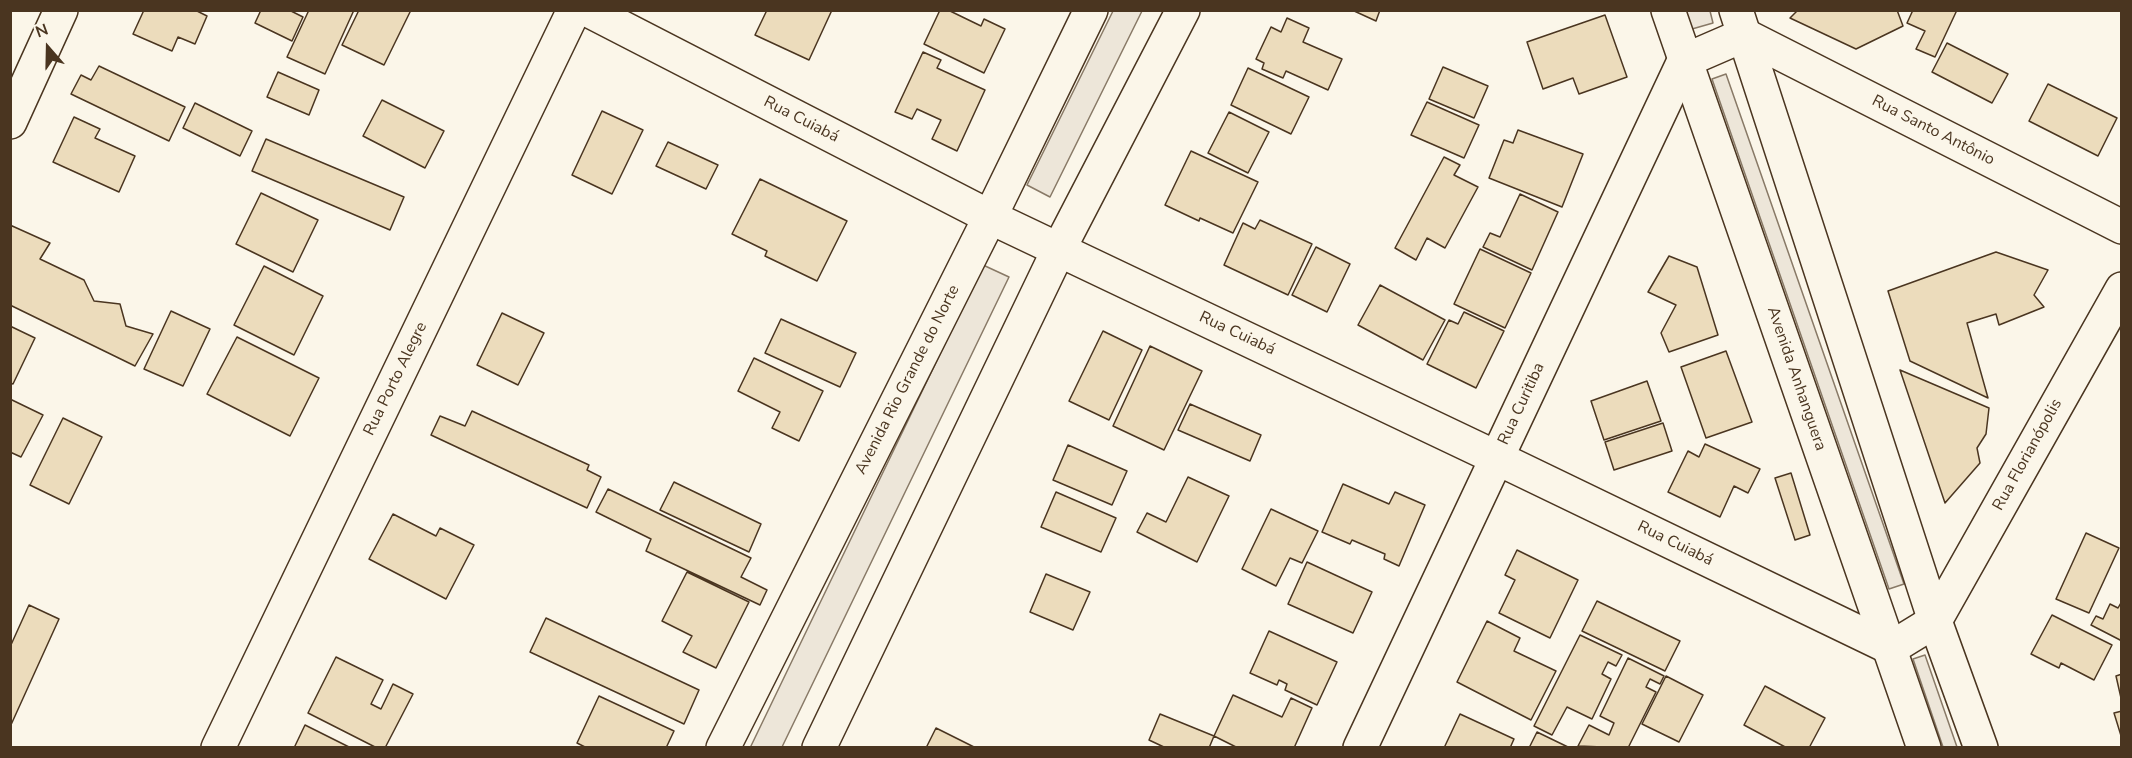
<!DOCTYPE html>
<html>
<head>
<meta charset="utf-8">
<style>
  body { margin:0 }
  #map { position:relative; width:2132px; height:758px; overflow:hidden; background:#fbf6e9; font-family:"Nunito Sans",sans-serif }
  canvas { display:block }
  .frame { position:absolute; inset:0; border:12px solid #4a3520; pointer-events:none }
  .north { position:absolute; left:18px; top:18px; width:60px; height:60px; -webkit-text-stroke:4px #fbf6e9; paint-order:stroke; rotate:340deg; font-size:16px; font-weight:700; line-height:24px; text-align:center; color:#4a3520 }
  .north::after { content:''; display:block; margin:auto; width:21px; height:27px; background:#4a3520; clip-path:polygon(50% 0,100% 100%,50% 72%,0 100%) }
</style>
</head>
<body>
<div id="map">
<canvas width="2132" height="758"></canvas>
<div class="frame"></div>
<div class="north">N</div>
</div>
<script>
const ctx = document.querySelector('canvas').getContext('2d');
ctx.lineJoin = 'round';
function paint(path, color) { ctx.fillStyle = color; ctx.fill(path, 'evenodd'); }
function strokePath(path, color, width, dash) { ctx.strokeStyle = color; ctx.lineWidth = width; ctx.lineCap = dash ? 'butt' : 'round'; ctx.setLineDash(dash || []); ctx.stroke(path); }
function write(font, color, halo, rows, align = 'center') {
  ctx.font = font + ' "Nunito Sans",sans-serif'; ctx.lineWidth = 4.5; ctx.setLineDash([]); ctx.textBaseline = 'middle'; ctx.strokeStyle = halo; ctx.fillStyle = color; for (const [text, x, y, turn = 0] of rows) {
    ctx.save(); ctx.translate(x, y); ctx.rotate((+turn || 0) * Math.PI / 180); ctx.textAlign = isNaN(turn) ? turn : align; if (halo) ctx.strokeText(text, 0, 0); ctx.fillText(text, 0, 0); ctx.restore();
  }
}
const green = new Path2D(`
  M1113 11H1142L1050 197 1027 185Z
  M1686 11H1710L1713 23 1692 29Z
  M1726 74 1904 584 1889 589 1712 79Z
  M983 265 1009 277 782 747 750 748Z
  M1925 655 1957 747H1943L1913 659Z`);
const building = new Path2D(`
  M144 10H195L207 16 195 44 178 37 172 51 133 34Z
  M261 10H289L303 17 292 41 255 23Z
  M309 10H354L325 74 287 57Z
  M359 10H411L384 65 342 45Z
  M767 10H832L809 60 755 35Z
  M940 10H948L981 26 984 19 1005 29 984 73 924 44Z
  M1352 10H1380L1376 21Z
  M1798 10H1897L1903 26 1856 49 1790 18Z
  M1913 10H1957L1935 57 1916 49 1925 31 1907 23Z
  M1605 15 1627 77 1579 94 1573 78 1543 89 1527 42Z
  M1287 18 1309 28 1303 42 1342 59 1328 90 1286 71 1283 78 1262 69 1264 63 1256 59 1271 27 1281 32Z
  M1947 43 2008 74 1992 103 1932 72Z
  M923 52 941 60 937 68 985 90 957 151 932 139 941 120 917 109 912 119 895 112Z
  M99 66 185 107 169 141 71 94 81 75 91 80Z
  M1443 67 1488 86 1474 118 1429 99Z
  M1248 68 1309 97 1291 134 1231 105Z
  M278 72 319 90 309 115 267 97Z
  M2048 84 2117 118 2098 156 2029 121Z
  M382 100 444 131 425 168 363 136Z
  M1427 102 1479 125 1464 158 1411 135Z
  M195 103 252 131 240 156 183 128Z
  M602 111 643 130 612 194 572 175Z
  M1229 112 1269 132 1248 173 1208 153Z
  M74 117 100 129 95 138 135 156 119 192 53 162Z
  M1518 130 1583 154 1562 207 1489 178 1504 140 1513 143Z
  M266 139 404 197 390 230 252 171Z
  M668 142 718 165 706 189 656 166Z
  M1191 151 1258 182 1233 233 1200 218 1199 221 1165 205Z
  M1444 157 1460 165 1454 175 1478 187 1445 248 1427 238 1416 260 1395 248Z
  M760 179 847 221 817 281 765 256 767 251 732 234Z
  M261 193 318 220 293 272 236 244Z
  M1520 194 1558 212 1532 270 1483 247 1490 233 1500 237Z
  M1260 220 1312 244 1288 295 1224 265 1243 223 1255 229Z
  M10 225 50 243 40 259 84 280 94 301 120 304 126 326 153 334 135 366 10 305Z
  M1316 247 1350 264 1327 312 1292 295Z
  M1480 249 1531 273 1505 328 1454 304Z
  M1996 252 2048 270 2034 295 2044 307 1999 325 1996 314 1967 323 1988 398 1910 361 1888 291Z
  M1669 256 1697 267 1718 335 1669 352 1661 333 1676 305 1648 292Z
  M264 266 323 296 294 355 234 325Z
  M1380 285 1445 320 1423 360 1358 325Z
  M171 311 210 329 183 386 144 369Z
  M1464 312 1504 331 1476 388 1427 364 1449 320 1458 324Z
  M502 313 544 333 518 385 477 365Z
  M781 319 856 353 840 387 765 353Z
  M10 326 35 338 13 384 10 383Z
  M1103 331 1142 350 1109 420 1069 401Z
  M237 337 319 378 290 436 207 394Z
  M1150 346 1202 371 1164 450 1113 426Z
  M1726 351 1752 422 1706 438 1681 367Z
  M754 358 823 391 799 441 772 428 780 412 738 391Z
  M1900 370 1989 408 1986 434 1977 448 1980 463 1945 503Z
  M1647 381 1661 421 1604 440 1591 401Z
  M10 399 43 415 21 457 10 452Z
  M1190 404 1261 435 1250 461 1178 430Z
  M472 411 589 465 587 470 601 477 587 508 431 435 440 416 465 426Z
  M63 418 102 437 69 504 30 485Z
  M1663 423 1672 451 1614 470 1605 442Z
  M1705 444 1760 469 1748 493 1734 486 1720 517 1668 492 1688 451 1699 457Z
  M1068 445 1127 471 1112 505 1053 480Z
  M1791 473 1810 535 1795 540 1775 478Z
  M1188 477 1229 496 1197 562 1137 532 1147 513 1166 522Z
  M674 482 761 524 749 552 660 510Z
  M1343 484 1389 504 1395 492 1425 505 1399 566 1384 559 1385 554 1352 540 1350 544 1322 532Z
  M608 489 751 558 741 577 767 590 760 605 646 551 651 539 596 512Z
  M1056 492 1116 518 1101 552 1041 527Z
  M1271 509 1318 531 1302 563 1290 558 1276 586 1242 569Z
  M393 514 436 536 440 528 474 545 446 599 369 559Z
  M2086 533 2119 548 2089 613 2056 599Z
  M1517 550 1578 580 1550 638 1499 613 1515 580 1505 575Z
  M1307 562 1372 592 1353 633 1288 604Z
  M687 572 749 602 716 668 683 652 692 636 662 621Z
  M1046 574 1090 592 1073 630 1030 612Z
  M1597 601 1680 641 1665 671 1582 631Z
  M2122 601V641L2091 625 2096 616 2103 619 2110 604 2118 608Z
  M29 605 59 619 10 727V647Z
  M2052 615 2112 645 2094 680 2061 663 2059 668 2031 654Z
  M546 618 699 690 684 724 530 652Z
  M1487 621 1520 638 1514 651 1556 671 1531 720 1457 682Z
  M1269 631 1337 662 1317 705 1285 690 1287 684 1279 680 1277 685 1250 673Z
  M1580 635 1622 655 1616 666 1608 662 1602 674 1611 679 1592 719 1567 707 1552 735 1534 726Z
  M336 657 383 680 371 704 381 709 393 684 413 694 385 748H377L308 713Z
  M1628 658 1664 676 1660 684 1650 679 1646 687 1656 692 1628 748 1578 746 1589 725 1609 735 1614 723 1600 716Z
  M2122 674V698H2121L2116 676Z
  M1666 676 1703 695 1679 742 1642 724Z
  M1765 686 1825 718 1809 748H1787L1744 725Z
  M1233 695 1282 717 1291 698 1312 708 1294 748H1238L1214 736Z
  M599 696 674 731 666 748H587L577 743Z
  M2122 711V739L2114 713Z
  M1160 714 1214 736 1209 748H1166L1149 740Z
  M1460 714 1514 739 1510 748H1444Z
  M305 725 351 748H294Z
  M936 728 976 748H926Z
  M1537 732 1570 748H1529Z`);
const street = new Path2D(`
  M588 10 990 217 1497 458 1891 648 1935 621 2122 289
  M10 122 61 10
  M218 748 574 10
  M1360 748 1684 61 1744 35 2122 227`);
const secondary = new Path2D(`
  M1668 10 1924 748
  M1736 10 1935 621 1981 748
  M723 748 990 217 1091 10
  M819 748 1059 249 1183 10`);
const streetNames = [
  ["Rua Cuiabá",801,120,27],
  ["Rua Santo Antônio",1933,131,27],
  ["Rua Cuiabá",1237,334,25],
  ["Rua Porto Alegre",396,379,-64],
  ["Avenida Anhanguera",1796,379,71],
  ["Avenida Rio Grande do Norte",908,380,-63],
  ["Rua Curitiba",1522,404,-65],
  ["Rua Florianópolis",2028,455,-61],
  ["Rua Cuiabá",1675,544,26]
];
paint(green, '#ede6d9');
strokePath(green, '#887966', 1.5);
paint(building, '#ecdcbc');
strokePath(building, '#4a3520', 1.5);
strokePath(street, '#4a3520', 36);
strokePath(secondary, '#4a3520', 36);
strokePath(street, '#fbf6e9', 33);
strokePath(secondary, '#fbf6e9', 33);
write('16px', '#4a3520', '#fbf6e9', streetNames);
</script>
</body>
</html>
